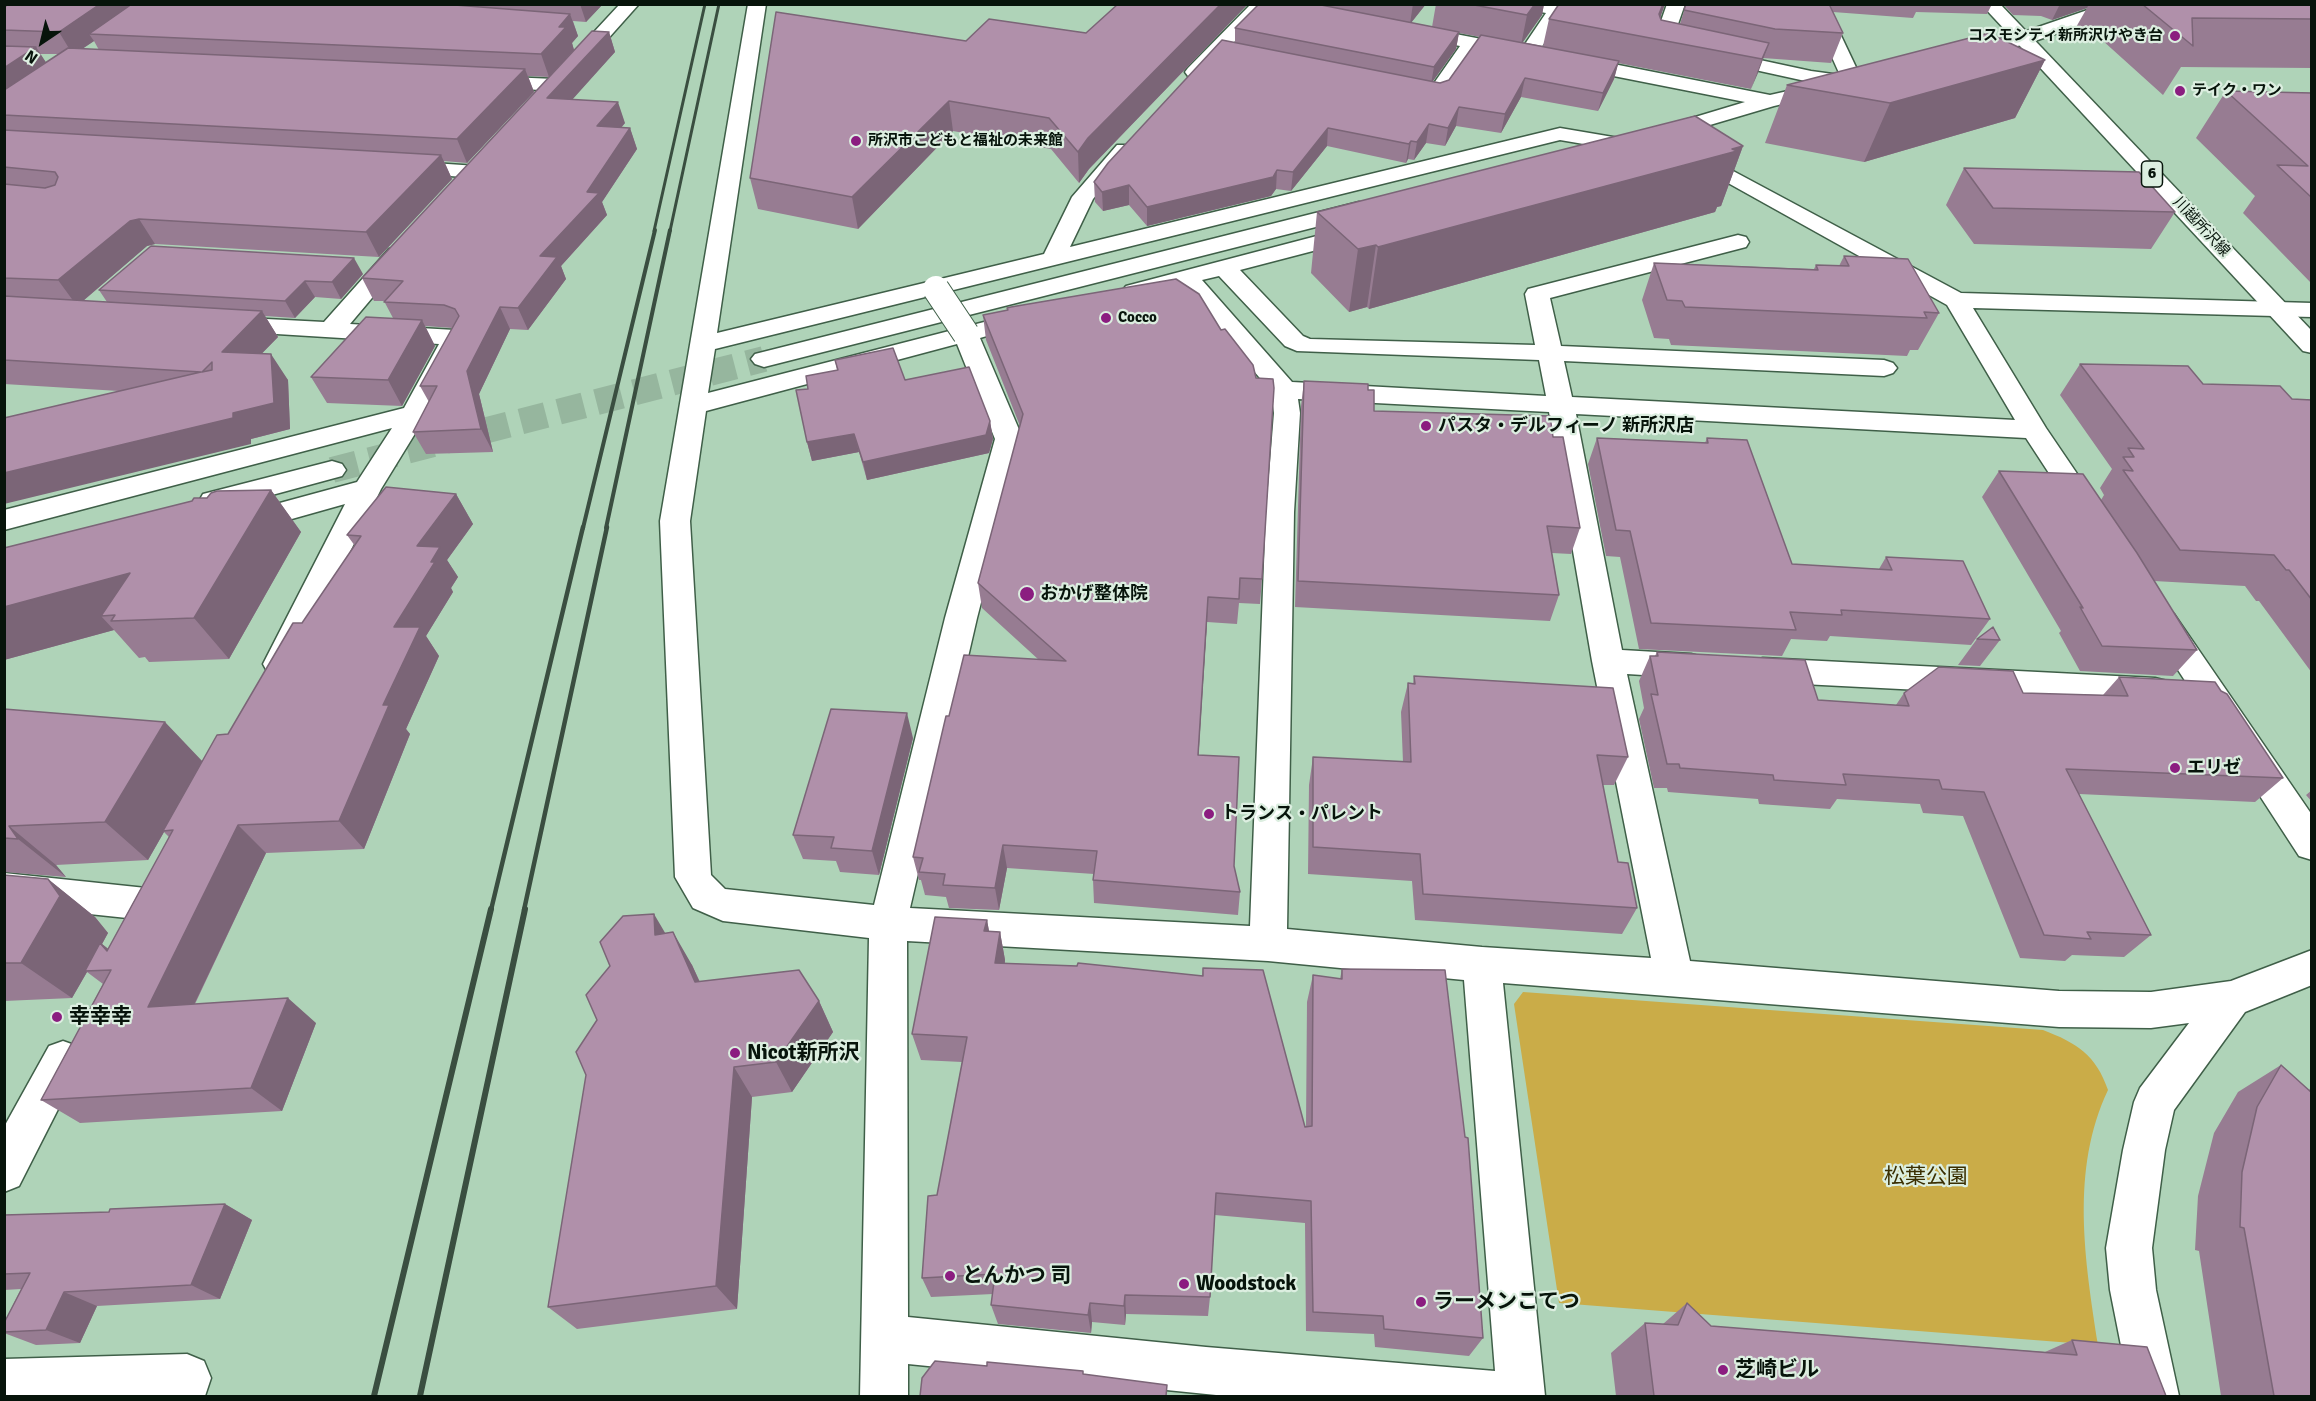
<!DOCTYPE html>
<html>
<head>
<meta charset="utf-8">
<style>
  body { margin:0 }
  #map { position:relative; width:2316px; height:1401px; overflow:hidden; background:#afd3b8; font-family:Signika,sans-serif }
  canvas { display:block }
  .frame { position:absolute; inset:0; border:6px solid #07140b; pointer-events:none }
  .north { position:absolute; left:12px; top:12px; width:60px; height:60px; -webkit-text-stroke:4px #dceee0; paint-order:stroke; rotate:215deg; font-size:16px; font-weight:700; line-height:24px; text-align:center; color:#07140b }
  .north::after { content:''; display:block; margin:auto; width:21px; height:27px; background:#07140b; clip-path:polygon(50% 0,100% 100%,50% 72%,0 100%) }
</style>
</head>
<body>
<div id="map">
<canvas width="2316" height="1401"></canvas>
<div class="frame"></div>
<div class="north">N</div>
</div>
<script>
const ctx = document.querySelector('canvas').getContext('2d');
ctx.lineJoin = 'round';
function paint(path, color) { ctx.fillStyle = color; ctx.fill(path, 'evenodd'); }
function strokePath(path, color, width, dash) { ctx.strokeStyle = color; ctx.lineWidth = width; ctx.lineCap = dash ? 'butt' : 'round'; ctx.setLineDash(dash || []); ctx.stroke(path); }
function write(font, color, halo, rows, align = 'center') {
  ctx.font = font + ' Signika,"Noto Sans JP",sans-serif'; ctx.lineWidth = 4.5; ctx.setLineDash([]); ctx.textBaseline = 'middle'; ctx.strokeStyle = halo; ctx.fillStyle = color; for (const [text, x, y, turn = 0] of rows) {
    ctx.save(); ctx.translate(x, y); ctx.rotate((+turn || 0) * Math.PI / 180); ctx.textAlign = isNaN(turn) ? turn : align; if (halo) ctx.strokeText(text, 0, 0); ctx.fillText(text, 0, 0); ctx.restore();
  }
}
const green = new Path2D(`
  M1523 992 2043 1030C2077 1043 2096 1055 2108 1090 2070 1170 2085 1261 2098 1345L1559 1303 1514 1004Z`);
const minorTunnel = new Path2D(`
  M332 470 764 359`);
const minor = new Path2D(`
  M620 4H639L581 69H567L564 65 567 61Z
  M748 4H766L717 333 1044 254 1072 197 1117 145H1131L1134 149 1093 199 1070 247 1560 128 1619 138 1626 140 1629 144 1626 148 1619 150 1560 140 715 349 708 393 988 321 997 323 1000 328 997 333 980 338 1023 439 977 618 910 908 1250 926 1266 512 1274 413 1271 391 1181 286 1134 298 1126 296 1122 291 1126 286 1351 227 1359 229 1362 234 1359 239 1240 270 1303 336 1310 339 1535 345 1525 294 1528 289 1738 235 1746 237 1749 242 1746 247 1550 298 1561 346 1884 360 1893 363 1897 368 1893 373 1884 376 1564 361 1572 397 2015 420 1947 305 1685 159 1681 155 1685 151 1692 149 1961 293 2312 303V317L1973 308 2046 428 2101 509 2097 516 2087 519 2077 516 2026 438 1576 414 1622 650 1691 654 1702 657 1707 666 1702 675 1691 678 1627 674 1690 961 2059 991 2151 992 2231 981 2312 950V985L2245 1012 2174 1110 2165 1150 2152 1248 2156 1290 2179 1396H2131L2110 1290 2106 1248 2123 1150 2134 1102 2140 1088 2189 1023 2151 1028 2059 1027 1503 983 1545 1396H1226L908 1364V1396H860L869 938 723 921 693 908 675 877 660 521ZM1219 276 1285 346 1297 351 1539 360 1546 396 1292 382 1202 280ZM957 344 995 439 945 618 874 905 725 889 711 875 690 521 706 411ZM1298 399 1549 412 1592 661 1651 958 1482 947 1287 929 1294 512 1300 413ZM907 941 1268 961 1464 980 1495 1371 1206 1347 908 1317Z
  M1251 4H1270L1202 76H1188L1185 72 1188 68Z
  M1517 4H1556L1566 10 1535 57 1520 58 1477 49 1444 97 1437 99 1400 91 1397 87 1407 81 1432 86 1460 46 1408 36 1405 32 1408 28 1414 26 1523 47 1546 13 1520 8Z
  M1667 4H1685L1672 41 1811 71 1840 75 1808 4H1826L1863 82 1853 88 1835 86 1834 92 1774 106 1666 138H1652L1649 134 1652 130 1745 102 1573 68 1564 62 1566 58 1573 56 1770 95 1819 84 1655 48 1653 44Z
  M2105 4H2133L2130 8 2029 43 1964 60 1955 54 1957 50 2015 35Z
  M485 76 555 79 565 85 555 91 478 86 475 82Z
  M404 161 477 166 485 167 488 172 485 177 477 178 396 172 393 167 396 162Z
  M1359 202 1367 204 1370 209 1367 214 764 367 755 364 751 359 755 354Z
  M397 247 405 249 409 254 350 324 455 330 464 333 468 338 427 414 381 489 290 673 279 676 268 673 263 664 345 504 242 533 232 530 227 523 232 516 357 482 392 428 4 530V510L404 408 439 344 228 331 219 329 216 324 219 319 228 317 324 322 389 249Z
  M332 461 342 464 346 470 342 476 213 511 203 508 199 501 203 494Z
  M2163 611 2174 614 2312 815V860L2299 856 2152 630 2147 622 2152 614Z
  M1763 658 2155 678 2167 681 2171 690 2167 699 2155 702 1763 682 1752 679 1747 670 1752 661Z
  M4 873 146 888 159 892 165 904 159 916 146 920 4 905Z
  M63 1041 77 1046 83 1060 19 1186 4 1192V1127L49 1046Z
  M187 1354 204 1361 211 1378 205 1396H4V1359Z`);
const major = new Path2D(`
  M1981 4H2000L2312 331V353L2303 351Z`);
const railFar3 = new Path2D(`
  M654 231 705 4
  M670 231 719 4`);
const railFar2 = new Path2D(`
  M583 528 655 230
  M606 528 670 230`);
const railFar1 = new Path2D(`
  M491 910 583 527
  M524 910 607 527`);
const rail = new Path2D(`
  M374 1396 491 909
  M420 1396 525 909`);
const minorBridge = new Path2D(`
  M936 289 966 334`);
const wall = new Path2D(`
  M4 4H603L586 22 573 21 578 36 572 43 574 50 549 77 528 76 534 92 467 163 444 161 452 179 379 257 155 244 147 246 83 301 107 302 99 290 363 274 341 299 315 297 295 318 265 316 278 337 261 354 288 380 290 429 251 439V444L119 391 4 384ZM94 41 99 50 82 49ZM40 54H59L46 63Z
  M1118 4H1248L1089 169 1079 183 1051 149 953 131 858 229 758 209 750 178 966 41 1086 33Z
  M1259 4H1426L1411 23 1432 27 1436 4H1544L1542 15 1522 42 1543 46 1549 19 1559 4H1665L1660 17 1661 20 1680 24 1686 4H1992L1987 14 1916 12 1913 18 1833 12 1843 33 1831 63 1763 58 1751 89 1618 63 1614 79 1598 111 1521 97 1501 133 1456 126 1445 146 1426 143 1414 160 1408 159 1406 163 1327 146 1291 191 1276 189 1271 196 1147 226 1129 205 1103 211 1095 202 1094 182 1235 42V28ZM1459 33 1480 37 1449 80 1440 83 1432 81 1456 49Z
  M2003 4H2312V68L2181 67 2163 95 2102 40 2075 29 2087 8 2052 20 2041 16 2013 15Z
  M609 32 615 52 572 99 625 123 621 128H630L637 149 602 202 607 215 561 266 566 279 528 330 510 329 479 394 493 452 426 454 413 432 429 402 420 386 453 328 425 326 435 346 402 406 327 403 311 377 393 318 384 301H374L362 278Z
  M2045 60 2015 118 1864 162 1765 143 1787 85Z
  M2226 91 2312 93V284L2243 213 2255 196 2196 138Z
  M1743 146 1721 206 1717 207 1715 212 1369 309 1367 307 1349 312 1311 273 1317 212Z
  M1964 168 2175 212 2151 249 1974 244 1946 205Z
  M1844 256 1939 313 1918 350H1910L1907 356 1671 345 1669 339 1654 338 1642 300 1654 263 1814 269 1816 265 1839 266Z
  M1007 308 1262 579 1260 604 1239 603 1237 624 1207 622 1198 755 1234 866 1240 892 1238 915 1094 903 1093 880 1094 874 1007 868 999 910 949 908 946 897 925 895 921 880H919L913 857 949 716 1039 660 982 608 978 583 1020 426 986 340 983 315 1007 311Z
  M835 360 905 380 990 421 993 439 989 453 867 480 859 452 812 461 807 442 808 389 837 370Z
  M2080 364 2292 399 2312 400V673L2259 601H2256L2245 586 2154 581 2197 650 2173 676 2080 671 2059 633 2061 631 1982 497 1999 471 2101 500 2104 495 2100 488 2112 469 2060 395Z
  M1304 381 1368 390 1374 411 1553 437 1580 528 1571 554 1552 553 1559 595 1550 621 1295 607 1301 406Z
  M1597 438 1705 443 1707 438 1792 564 1879 569 1886 557 1990 619 1971 645 1830 636 1827 641 1791 639 1782 656 1639 649 1620 557 1606 556 1588 464Z
  M271 490 301 532 229 659 149 662 145 657 139 658 114 630 4 660V548L207 498Z
  M456 494 473 524 447 560 458 577 451 588 453 592 426 636 439 656 406 729 410 734 364 849 266 853 195 1004 316 1023 282 1111 80 1123 41 1100 103 984 87 972 72 998 4 1001V875L48 879 95 917 108 933 102 944 108 949 169 837 164 832 148 860 56 865 66 877 4 872V709L202 761 228 734 302 623 355 546 347 535Z
  M1977 639 2000 640 1980 666 1958 665Z
  M1657 652 1818 700 1896 705 1904 693H2023L2103 695 2119 677 2221 691 2283 778 2255 802 2079 794 2151 935 2124 957 2072 955 2065 961 2020 958 1963 816 1923 813 1920 804 1837 799 1830 809 1759 804 1758 799 1668 792 1667 788H1654L1639 719 1644 708 1639 681 1650 656H1655Z
  M1414 676 1628 757 1614 785H1603L1618 862 1637 908 1622 934 1415 920 1412 881 1308 874 1309 785 1313 757 1403 762 1401 712 1408 683 1413 684Z
  M913 738 879 875 840 872 836 861 803 859 793 835Z
  M2312 790V802L2306 795Z
  M987 920 989 931 1000 932 1005 960V963L1202 976 1203 968 1305 1127H1306L1307 1002 1313 975 1340 979 1342 969 1483 1338 1469 1356 1375 1347 1374 1334 1306 1331 1305 1223 1215 1215 1210 1297 1208 1316 1126 1314 1125 1325 1092 1322 1091 1333 998 1324 991 1305 993 1294 931 1297 922 1278 962 1062 921 1060 912 1034Z
  M665 934 692 965 700 982 819 1001 833 1032 792 1092 752 1097 737 1309 577 1329 548 1307 597 1020Z
  M2281 1065 2309 1090 2312 1086V1396H2221L2199 1251 2195 1250 2198 1196 2214 1133 2238 1092Z
  M225 1204 252 1220 220 1299 97 1306 80 1343 36 1345 4 1333V1323L21 1289 4 1290V1215L109 1212Z
  M1687 1303 1711 1326 2045 1352 2072 1340 2166 1396H1616L1611 1353 1645 1323 1663 1324Z`);
const shadedWall = new Path2D(`
  M100 4H146L89 34 94 41 73 55 59 32Z
  M580 4H603L586 22Z
  M1221 4H1248L1089 169 1079 183 1078 152 1088 138Z
  M1413 4H1426L1410 24Z
  M1535 4H1544L1542 15 1521 45 1527 15Z
  M1663 4H1665L1653 38 1659 14Z
  M2060 4H2089L2087 8 2052 20Z
  M570 14 578 36 572 43 574 50 549 77 541 54 559 27Z
  M609 32 615 52 555 119 547 98Z
  M1459 32 1456 49 1431 84 1434 67Z
  M1769 43 1758 73 1751 89 1762 59Z
  M36 47 51 70 4 102V68Z
  M2045 60 2015 118 1864 162 1890 103Z
  M1619 61 1614 79 1598 111 1603 93Z
  M525 69 534 92 467 163 457 139Z
  M1525 78 1521 97 1501 133 1505 114Z
  M949 101 953 131 858 229 852 197Z
  M618 102 625 123 604 147 597 126Z
  M1459 107 1456 126 1445 146 1448 128Z
  M1429 124 1426 143 1414 160 1417 142Z
  M630 128 637 149 602 202 607 215 561 266 566 279 528 330 518 308 540 256 587 192Z
  M1328 128 1327 146 1291 191 1293 172Z
  M1411 141 1408 159 1406 163 1409 144Z
  M1743 146 1721 206 1717 207 1715 212 1369 309 1378 247Z
  M441 155 452 179 379 257 366 232Z
  M1277 170 1276 189 1271 196 1147 226V207Z
  M1129 185V205L1103 211 1102 192Z
  M139 219 155 244 147 246 77 306 58 280 130 221Z
  M1376 245 1367 307 1349 312 1358 249Z
  M354 258 363 274 341 299 332 282Z
  M305 281 315 297 295 318 285 301Z
  M500 307 510 329 479 394 493 452 481 429 467 371Z
  M262 311 278 337 239 377 222 352Z
  M422 320 435 346 402 406 388 380Z
  M271 354 288 380 290 429 251 439V444L4 504V473L233 413Z
  M990 421 993 439 989 453 867 480 863 462Z
  M854 434 859 452 812 461 807 442Z
  M271 490 301 532 229 659 194 618Z
  M456 494 473 524 447 560 458 577 451 588 453 592 426 636 439 656 406 729 410 734 364 849 339 821 383 705 394 627 417 546Z
  M130 573 115 615 101 616 114 630 4 660V607Z
  M1208 597 1207 622 1197 779 1198 755Z
  M907 713 913 738 879 875 872 851Z
  M165 722 204 763 163 831 164 832 148 860 105 822Z
  M238 825 266 853 181 1032 148 1007Z
  M9 826 56 865 66 877 18 839Z
  M1003 845 1007 868 999 910 995 888Z
  M48 879 95 917 108 933 102 944 134 969 107 951 85 971 87 972 72 998 21 963Z
  M654 914 674 948 655 935Z
  M987 920 992 948 984 931Z
  M673 932 692 965 714 1014 695 982Z
  M1000 932 1005 960 1001 991 995 963Z
  M288 998 316 1023 282 1111 251 1088Z
  M819 1001 833 1032 792 1092 776 1062Z
  M734 1067 752 1097 737 1309 716 1286Z
  M225 1204 252 1220 220 1299 191 1285Z
  M64 1292 97 1306 80 1343 46 1330Z
  M1125 1295 1126 1314 1125 1325 1124 1306Z
  M1090 1303 1092 1322 1091 1333 1088 1315Z`);
const building = new Path2D(`
  M9 4H100L59 32 4 30V7Z
  M132 4H442L570 14 559 27H566L541 54 89 34Z
  M1118 4H1221L1088 138 1078 152 1049 118 949 101 852 197 750 178 776 12 966 41 989 19 1086 33Z
  M1259 4H1316L1459 32 1434 67 1235 28Z
  M1469 4H1535L1527 15Z
  M1559 4H1663L1659 14 1661 20 1769 43 1762 59 1549 19Z
  M1686 4H1829L1843 33 1775 29 1684 10Z
  M2142 4H2312V19L2192 18 2193 46Z
  M592 31 609 32 547 98 618 102 597 126 630 128 587 192 599 193 540 256 557 257 518 308 500 307 467 371 481 429 413 432 437 386H420L459 316 455 309 444 305 384 302 403 281 362 278Z
  M1989 33 2045 60 1890 103 1787 85Z
  M1481 35 1619 61 1603 93 1525 78 1505 114 1459 107 1448 128 1429 124 1417 142 1411 141 1409 144 1328 128 1293 172 1277 170 1273 177 1147 207 1129 185 1102 192 1094 182 1108 163 1222 40 1440 83 1449 80Z
  M4 46 36 47 4 68Z
  M68 48 525 69 457 139 4 115V90Z
  M2226 91 2312 93V198L2277 165 2308 166Z
  M1695 116 1743 146 1732 149 1737 151 1378 247 1376 245 1358 249 1317 212Z
  M4 130 441 155 366 232 139 219 130 221 58 280 4 278V184L45 188 55 185 58 177 55 172 4 167Z
  M1964 168 2139 172 2175 212 1993 208Z
  M151 246 354 258 332 282 305 281 285 301 99 290Z
  M1844 256 1908 259 1939 313 1924 312 1927 318 1685 307 1682 301 1667 300 1654 263 1818 270 1816 265 1849 266Z
  M1176 279 1199 294 1221 330 1225 329 1253 365 1256 378 1273 379 1274 388 1262 579 1240 578 1239 599 1208 597 1198 755 1239 757 1234 866 1240 892 1093 880 1097 851 1003 845 995 888 943 885 945 874 919 872 923 858 913 857 946 716H949L964 655 1066 661 978 583 1023 414 983 315 1008 310 1007 308 1011 307Z
  M4 296 262 311 222 352 271 354 274 403 233 413V418L4 473V418L201 372 4 360ZM212 362V370L202 372Z
  M366 317 422 320 388 380 311 377Z
  M893 348 905 380 969 367 990 421 986 435 863 462 854 434 807 442 796 390 808 389 806 376 838 370 835 360Z
  M2080 364 2188 366 2203 384 2280 386 2292 399 2312 400V600L2289 570H2286L2274 555 2180 550 2123 470 2133 471 2123 457H2134L2128 448 2144 449Z
  M1304 381 1368 384V390H1374V411L1550 416 1553 437H1563L1580 528 1547 526 1559 595 1298 581Z
  M1597 438 1708 443 1707 438 1747 440 1792 564 1892 570 1886 557 1963 561 1990 619 1841 610 1842 615 1790 612 1796 630 1651 623 1630 531 1616 530Z
  M1999 471 2083 474 2137 553 2197 650 2102 646 2080 607 2083 608Z
  M386 487 456 494 417 546 440 547 431 562H435L394 627H420L383 705H389L339 821 238 825 148 1007 288 998 251 1088 41 1100 111 970 85 971 100 943 107 951 173 830 163 831 217 735 228 734 293 623H302L361 536 347 535Z
  M271 490 194 618 111 621 115 615 101 616 130 573 4 607V548L192 501 194 498H207L211 493 217 491Z
  M1993 627 2000 640 1977 639Z
  M1657 652 1805 660 1818 700 1909 706 1904 693 1939 667 2013 671 2023 693 2128 696 2119 677 2215 682 2221 691 2227 694 2283 778 2066 769 2151 935 2087 932 2091 939 2044 935 1984 792 1942 789 1939 780 1843 774 1846 785 1774 780 1773 775 1680 768 1679 764H1667L1651 694 1658 695 1650 656H1658Z
  M1414 676 1613 688 1628 757 1597 755 1618 862 1628 863 1637 908 1423 894 1420 854 1313 847V757L1411 762 1408 683 1415 684Z
  M4 709 165 722 105 822 9 826 18 839 4 838Z
  M831 709 907 713 872 851 831 848 834 837 793 835Z
  M4 875 48 879 60 896 21 963H4Z
  M654 914 655 935 673 932 695 982 799 970 819 1001 776 1062 734 1067 716 1286 548 1307 586 1075 576 1052 597 1020 586 995 610 966 600 942 623 916Z
  M935 917 987 920 984 931 1000 932 995 963 1077 966 1078 963 1203 976V968L1263 970 1305 1127 1312 1126 1313 975 1342 979V969L1445 970 1465 1137 1468 1138 1483 1338 1384 1329 1383 1316 1313 1312 1311 1201 1216 1193 1210 1297 1125 1295 1124 1306 1090 1303 1088 1315 991 1305 995 1274 922 1278 928 1196 937 1195 967 1037 912 1034Z
  M2281 1065 2312 1093V1396H2274L2244 1228 2240 1227 2242 1172 2257 1107Z
  M225 1204 191 1285 64 1292 46 1330 4 1332V1323L30 1273 4 1274V1215L109 1212 110 1209Z
  M1687 1303 1711 1326 2077 1355 2072 1340 2147 1347 2166 1396H1654L1645 1323 1678 1325Z
  M935 1361 987 1366V1362L1083 1371V1374L1167 1385 1166 1396H920L922 1378Z`);
const markers = [
  [2175,36,6,"#8b1d80"],
  [2180,91,6,"#8b1d80"],
  [856,141,6,"#8b1d80"],
  [1106,318,6,"#8b1d80"],
  [1426,426,6,"#8b1d80"],
  [1027,594,8,"#8b1d80"],
  [2175,768,6,"#8b1d80"],
  [1209,814,6,"#8b1d80"],
  [57,1017,6,"#8b1d80"],
  [735,1053,6,"#8b1d80"],
  [950,1276,6,"#8b1d80"],
  [1184,1284,6,"#8b1d80"],
  [1421,1302,6,"#8b1d80"],
  [1723,1370,6,"#8b1d80"]
];
const farPoinames = [
  ["コスモシティ新所沢けやき台",2163,36,"right"],
  ["テイク・ワン",2192,91],
  ["所沢市こどもと福祉の未来館",868,141],
  ["Cocco",1118,318]
];
const farStreetnames = [
  ["川越所沢線",2201,227,47]
];
const shields = [
  [2152,174,21]
];
const shieldNames = [
  ["6",2152,174]
];
const poiNames = [
  ["パスタ・デルフィーノ 新所沢店",1438,426],
  ["おかげ整体院",1040,594],
  ["エリゼ",2187,768],
  ["トランス・パレント",1221,814]
];
const nearPoinames = [
  ["幸幸幸",69,1017],
  ["Nicot新所沢",747,1053],
  ["とんかつ 司",962,1276],
  ["Woodstock",1196,1284],
  ["ラーメンこてつ",1433,1302],
  ["芝崎ビル",1735,1370]
];
const nearParknames = [
  ["松葉公園",1926,1177]
];
paint(green, '#caac48');
strokePath(minorTunnel, '#96b69e', 26, [26, 13]);
strokePath(minor, '#3f5f48', 3);
strokePath(major, '#3f5f48', 3);
paint(minor, '#fff');
paint(major, '#fff');
strokePath(railFar3, '#3a4e40', 3);
strokePath(railFar2, '#3a4e40', 4);
strokePath(railFar1, '#3a4e40', 4.5);
strokePath(rail, '#3a4e40', 6);
strokePath(minorBridge, '#3f5f48', 28, []);
strokePath(minorBridge, '#fff', 26);
paint(wall, '#977c92');
paint(shadedWall, '#7b6577');
paint(building, '#b090aa');
strokePath(building, '#7b6577', 1.5);
for (const [x, y, r, color] of markers) { const dot = new Path2D(); dot.arc(x, y, r, 0, 2 * Math.PI); ctx.fillStyle = color; ctx.fill(dot); strokePath(dot, '#dceee0', 2); }
write('bold 15px', '#07140b', '#dceee0', farPoinames, 'left');
write('15px', '#07140b', '#dceee0', farStreetnames);
for (const [x, y, w] of shields) { const box = new Path2D(); box.roundRect(x - w / 2, y - 13, w, 26, 4.5); ctx.fillStyle = '#dceee0'; ctx.fill(box); strokePath(box, '#07140b', 1.5); }
write('bold 16px', '#07140b', null, shieldNames);
write('bold 18px', '#07140b', '#dceee0', poiNames, 'left');
write('bold 21px', '#07140b', '#dceee0', nearPoinames, 'left');
write('21px', '#3a2e01', '#dceee0', nearParknames);
</script>
</body>
</html>
